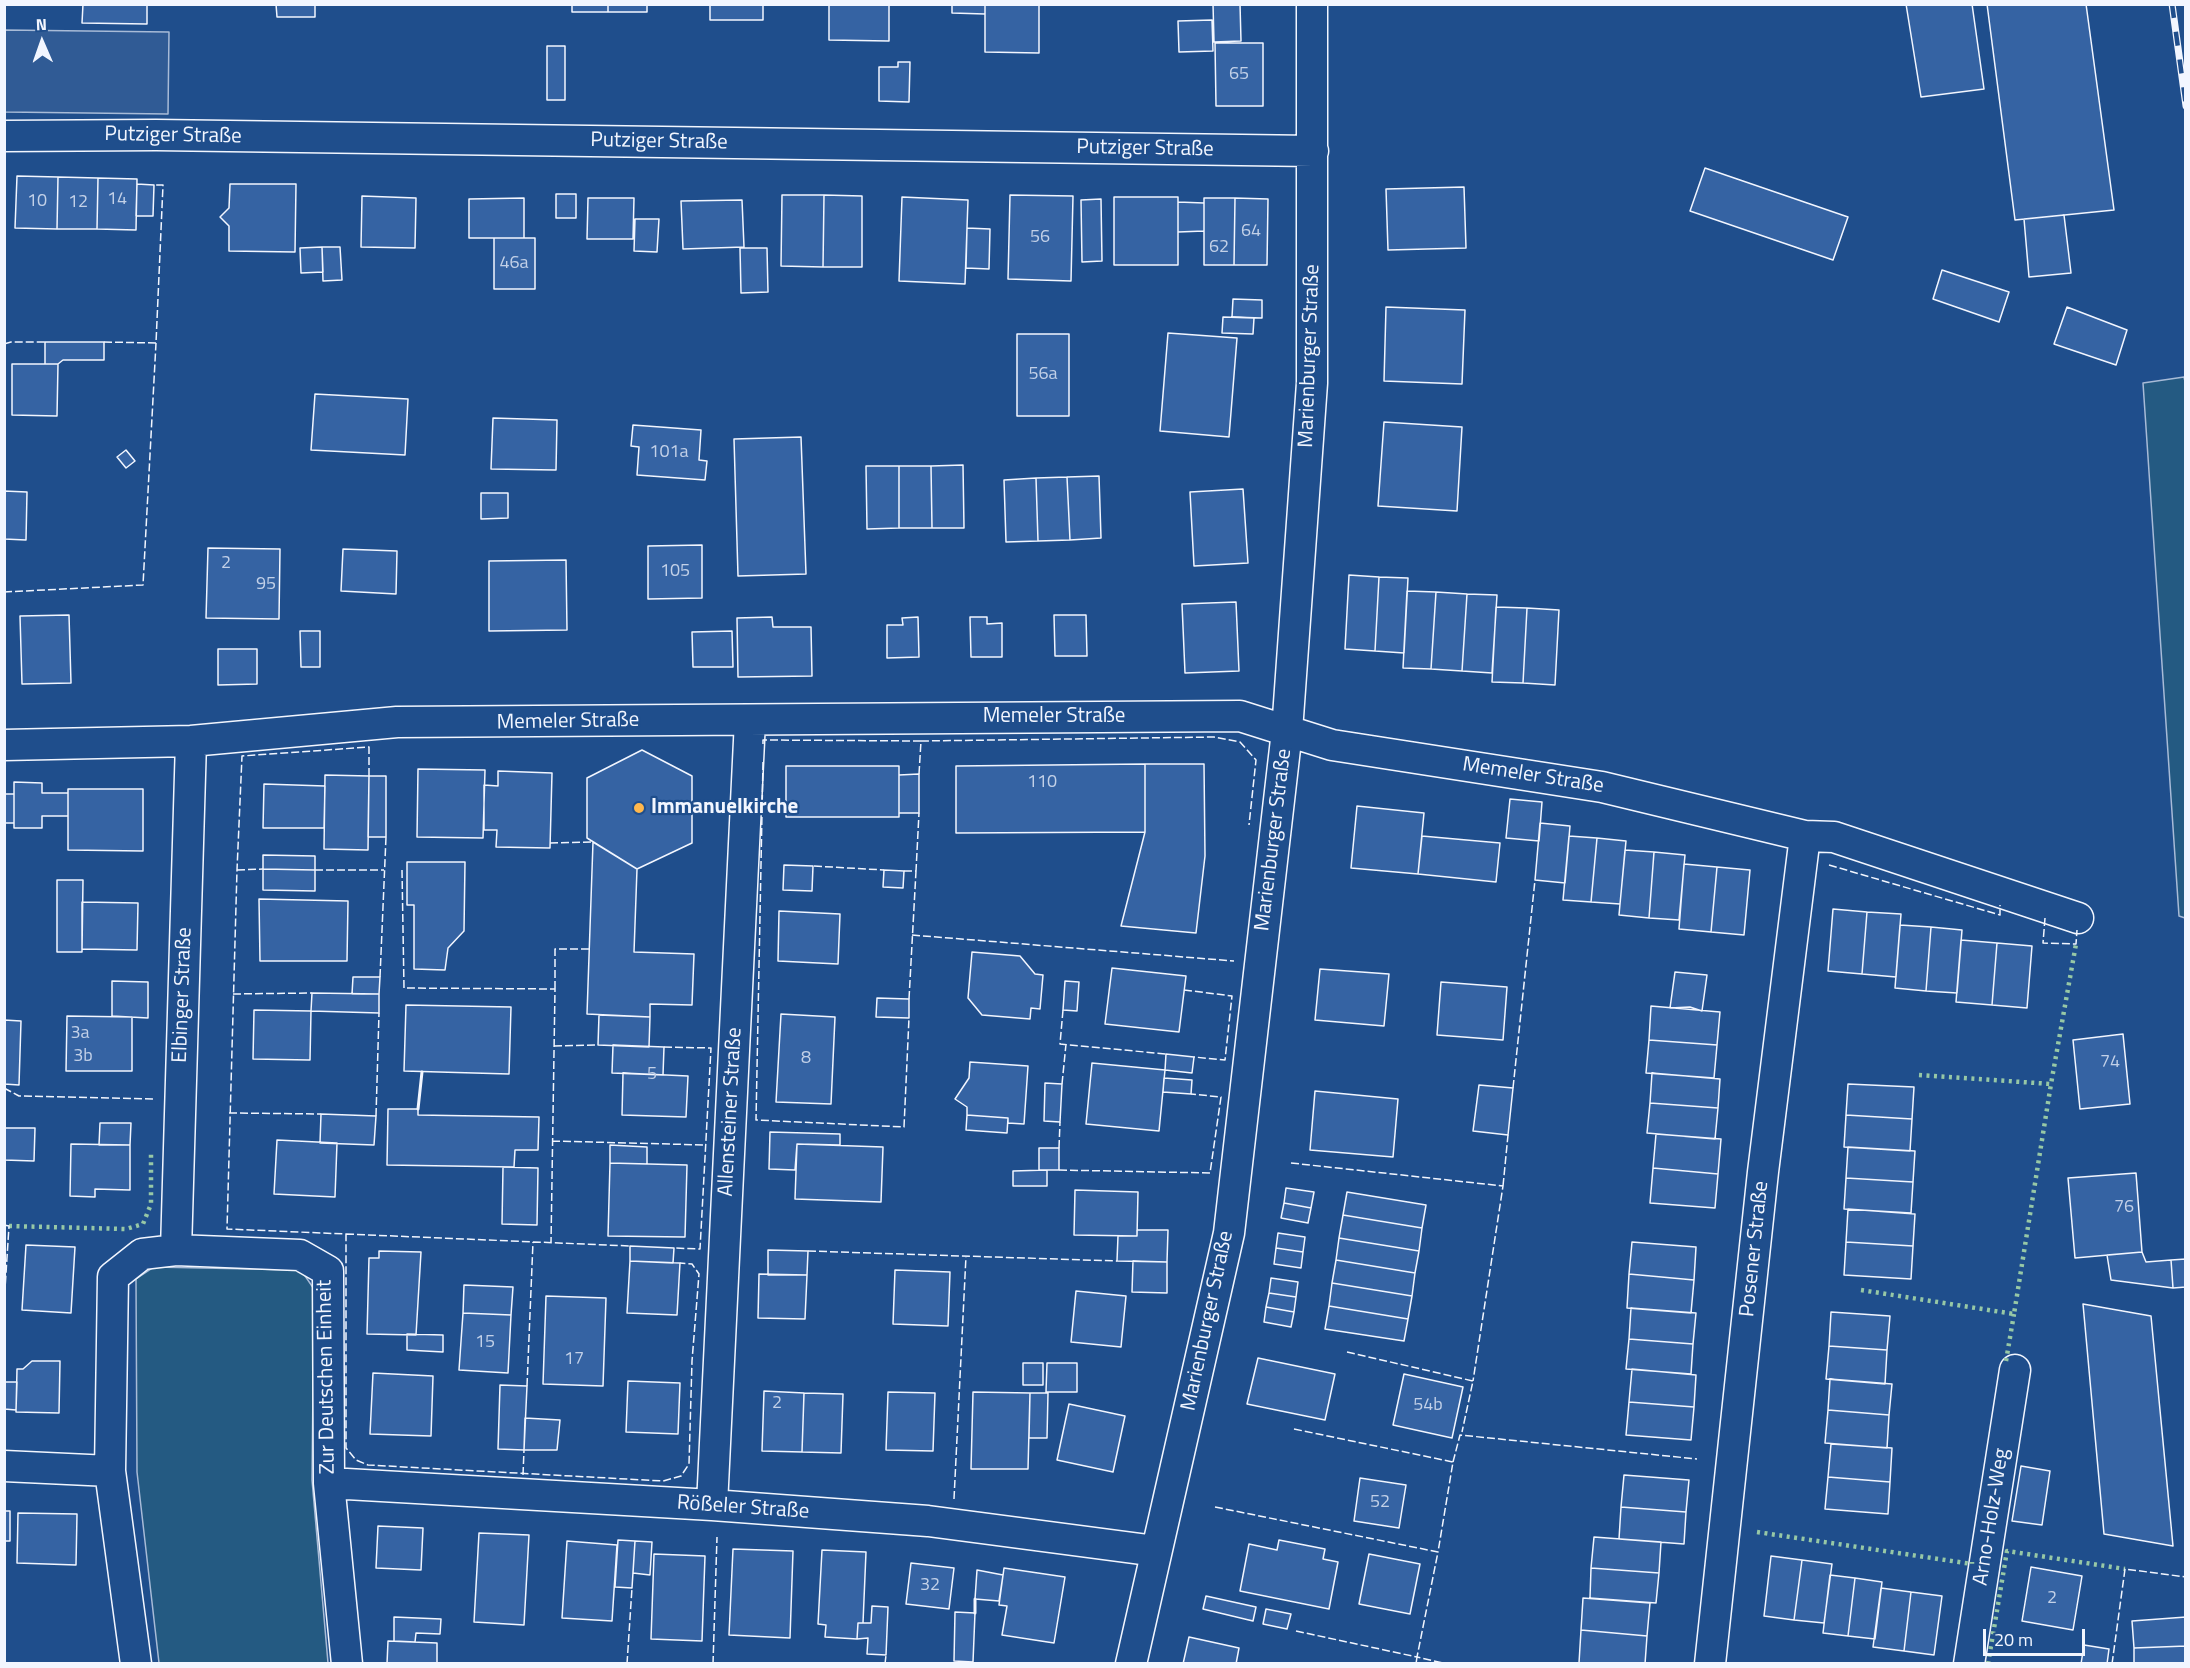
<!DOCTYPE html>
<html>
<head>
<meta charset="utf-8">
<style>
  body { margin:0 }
  #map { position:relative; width:2190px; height:1668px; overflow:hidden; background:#1f4e8c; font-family:"Titillium Web",sans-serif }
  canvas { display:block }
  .frame { position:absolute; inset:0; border:6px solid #f2f6ff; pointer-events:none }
  .north { position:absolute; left:12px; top:12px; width:60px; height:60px; -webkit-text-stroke:4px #1f4e8c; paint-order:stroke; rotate:358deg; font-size:16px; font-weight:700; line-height:24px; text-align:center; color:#f2f6ff }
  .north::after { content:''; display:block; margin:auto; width:21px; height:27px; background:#f2f6ff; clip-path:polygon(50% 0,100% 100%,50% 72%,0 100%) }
  .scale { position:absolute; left:1983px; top:1629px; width:102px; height:27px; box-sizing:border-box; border:3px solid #f2f6ff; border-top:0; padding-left:8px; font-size:18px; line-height:21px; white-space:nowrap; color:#f2f6ff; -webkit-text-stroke:4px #1f4e8c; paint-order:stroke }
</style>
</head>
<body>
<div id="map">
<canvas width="2190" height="1668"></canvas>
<div class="frame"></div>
<div class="north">N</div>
<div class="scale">20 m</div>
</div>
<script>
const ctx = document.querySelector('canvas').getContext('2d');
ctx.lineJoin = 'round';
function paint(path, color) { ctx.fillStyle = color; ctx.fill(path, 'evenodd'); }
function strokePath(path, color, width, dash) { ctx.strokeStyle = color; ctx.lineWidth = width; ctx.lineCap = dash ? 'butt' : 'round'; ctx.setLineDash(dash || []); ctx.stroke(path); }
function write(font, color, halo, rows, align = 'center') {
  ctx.font = font + ' "Titillium Web",sans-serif'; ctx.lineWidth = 4.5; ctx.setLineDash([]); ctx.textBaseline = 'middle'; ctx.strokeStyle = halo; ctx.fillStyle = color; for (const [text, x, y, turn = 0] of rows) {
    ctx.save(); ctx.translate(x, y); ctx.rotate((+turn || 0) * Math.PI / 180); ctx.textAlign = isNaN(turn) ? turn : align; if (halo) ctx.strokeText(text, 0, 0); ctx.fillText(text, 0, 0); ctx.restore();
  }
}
const green = new Path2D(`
  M2184 377 2186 386 2185 918 2179 916 2143 383Z
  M154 1267 301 1270 314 1289 312 1480 328 1663H159L137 1472 136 1279Z`);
const parking = new Path2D(`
  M5 30 169 32 168 114 5 112Z`);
const building = new Path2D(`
  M83 4H147V24L82 23Z
  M276 4H315V17H277Z
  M572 4H608V12H572Z
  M608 4H647V12H608Z
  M710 4H763V20H710Z
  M829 4H889V41L829 40Z
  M952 4H985V14L952 13Z
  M985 4H1039V53L985 52Z
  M1213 4H1240L1241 41 1214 42Z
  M1906 4H1972L1984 89 1921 97Z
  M1987 4H2086L2114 210 2015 220Z
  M1212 20 1213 51 1179 52 1178 21Z
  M1215 43H1263V106H1216Z
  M547 46H565V100H547Z
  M898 62H910L909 102 879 101V67H898Z
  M1705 168 1848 217 1833 260 1690 211Z
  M17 176 58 177 57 229 15 228Z
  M58 177 98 178 97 229H57Z
  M98 178 137 179 136 230 97 229Z
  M137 184 154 185 153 216H136Z
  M230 184H296L295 252 229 251V226L220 217 229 208Z
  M1464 187 1466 248 1388 250 1386 189Z
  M556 194H576V218H556Z
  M782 195H824L823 267 781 266Z
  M824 195 862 196V267H823Z
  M1010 195 1073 196 1071 281 1008 279Z
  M362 196 416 198 415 248 361 247Z
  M902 197 968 200 965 284 899 281Z
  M1114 197H1178V265H1114Z
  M524 198V238H469V199Z
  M588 198H634L633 239H587Z
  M1204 198H1235L1234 265H1204Z
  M1235 198 1268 199 1267 265H1234Z
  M1101 199 1102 261 1082 262 1081 200Z
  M742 200 744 247 683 249 681 201Z
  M1178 202 1204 203V231L1178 232Z
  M2064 215 2071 273 2029 277 2024 219Z
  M635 219H659L657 252 634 251Z
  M967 228 990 229 989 269 966 268Z
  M494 238H535V289H494Z
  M322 247 323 272 301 273 300 248Z
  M322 247H340L342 280 323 281Z
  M740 248H767L768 292 741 293Z
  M1942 270 2009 292 1999 322 1933 299Z
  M1233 299 1262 300V318L1232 317Z
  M1386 307 1465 310 1462 384 1384 381Z
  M2067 307 2127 330 2116 365 2054 344Z
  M1223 317 1254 318 1253 334 1222 333Z
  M1168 333 1237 338 1229 437 1160 431Z
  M1017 334H1069V416H1017Z
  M45 342H104V360H63L58 364H45Z
  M12 364H58L57 416 12 415Z
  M315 394 408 399 405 455 311 450Z
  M493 418 557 420 556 470 491 469Z
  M1384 422 1462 427 1457 511 1378 506Z
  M633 425 701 430 699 460 707 461 705 480 637 475 639 447 631 446Z
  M801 437 806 574 738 576 734 439Z
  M126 450 135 461 126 468 117 457Z
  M963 465 964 528H932L931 466Z
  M866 466H899V528L867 529Z
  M899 466H931L932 528H899Z
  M1099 476 1101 538 1070 540 1067 477Z
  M1067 477 1070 540 1038 541 1036 478Z
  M1036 478 1038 541 1006 542 1004 480Z
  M1243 489 1248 563 1194 566 1190 492Z
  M4 491 27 492 26 540 4 539Z
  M481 493H508V518L481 519Z
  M702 545V598L648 599V546Z
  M208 548 280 549 279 619 206 618Z
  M343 549 397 551 396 594 341 591Z
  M566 560 567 630 489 631V561Z
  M1349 575 1379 577 1375 651 1345 649Z
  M1379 577 1408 578 1404 653 1375 651Z
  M1407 591 1436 592 1431 669 1403 668Z
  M1436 592 1467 594 1462 671 1431 669Z
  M1467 594 1497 595 1492 673 1462 671Z
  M1236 602 1239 671 1185 673 1182 604Z
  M1496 607 1527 608 1523 683 1492 682Z
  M1527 608 1559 610 1555 685 1523 683Z
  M69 615 71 683 22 684 20 616Z
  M1054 615H1086L1087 656H1055Z
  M772 617 773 627H811L812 676 738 677 737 618Z
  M918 617 919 657 887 658V625H903L902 618Z
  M970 617H987V624L1002 623V657H971Z
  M300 631H320V667H301Z
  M732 631 733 667H693L692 632Z
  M218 649H257V684L218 685Z
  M642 750 692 776V843L637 869 587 838V778Z
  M1145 764V832L956 833V766Z
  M1145 764H1204L1205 856 1196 933 1121 926 1145 832Z
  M786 766H899V817H786Z
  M418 769 485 770 483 838 417 837Z
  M498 771 552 773 550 848 496 847 497 830H484V785L498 786Z
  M919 774V813H899V775Z
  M325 775 369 776 368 850 324 849Z
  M369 776H386V837H368Z
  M14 782 42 783V793H68V816H42V828H14Z
  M264 784 325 786 324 828H263Z
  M68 789H143V851L68 850Z
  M4 794H14V823H4Z
  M1510 799 1542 802 1539 841 1506 838Z
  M1357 806 1424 813 1418 874 1351 868Z
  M1540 823 1570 826 1565 883 1535 880Z
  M1422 836 1500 843 1496 882 1418 874Z
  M1569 836 1597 838 1591 902 1563 900Z
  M1597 838 1626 841 1620 904 1591 902Z
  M593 842 637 869 634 952 694 954 692 1005 650 1004V1017L587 1014Z
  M1625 850 1654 852 1649 918 1619 915Z
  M1654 852 1685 855 1679 920 1649 918Z
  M263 855 315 856V870L263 869Z
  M407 862H465L464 931 448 948 445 970 414 969V905H407Z
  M1684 864 1717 867 1711 932 1679 929Z
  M784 865 813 866 812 891 783 890Z
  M1717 867 1750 870 1744 935 1711 932Z
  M263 869 315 870V891L263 890Z
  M884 870 904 871 903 888 883 887Z
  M57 880H83L82 952H57Z
  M259 899 348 901 347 961H260Z
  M82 902 138 903 137 950 82 949Z
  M1833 909 1867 912 1862 974 1828 971Z
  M779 911 840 914 838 964 778 961Z
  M1867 912 1901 914 1896 977 1862 974Z
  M1900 925 1931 927 1926 991 1895 988Z
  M1931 927 1962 930 1957 993 1926 991Z
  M1961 940 1997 943 1992 1005 1956 1002Z
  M1997 943 2032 946 2027 1008 1992 1005Z
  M972 952 1020 956 1035 974 1043 975 1040 1009 1031 1008 1030 1019 982 1015 968 998Z
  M1112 968 1186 976 1179 1032 1105 1024Z
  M1320 969 1389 974 1384 1026 1315 1020Z
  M1675 972 1707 975 1702 1011 1690 1007 1670 1008Z
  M353 977H380L379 994H352Z
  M112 981 148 982V1018L112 1016Z
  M1065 981 1079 982 1077 1011 1063 1010Z
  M1441 982 1507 987 1503 1040 1437 1035Z
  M312 993 379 994V1013L311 1011Z
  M877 998 909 999V1018L876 1017Z
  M406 1005 511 1007 509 1074 404 1071Z
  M1651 1006 1720 1012 1717 1045 1649 1040Z
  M254 1010 311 1011 310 1060 253 1059Z
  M781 1014 835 1017 831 1104 776 1102Z
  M599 1015 650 1017 649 1047 598 1045Z
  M67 1016 132 1017V1071H66Z
  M4 1020 21 1021 19 1085 4 1084Z
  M2123 1034 2130 1104 2080 1109 2073 1040Z
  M1649 1040 1717 1045 1714 1078 1646 1073Z
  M613 1045 664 1047 663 1075 612 1073Z
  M1166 1054 1194 1057 1192 1073 1165 1070Z
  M970 1062 1028 1066 1024 1124 1008 1123V1118L967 1115V1107L955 1099 969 1078Z
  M1092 1063 1165 1070 1159 1131 1086 1124Z
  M623 1073 688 1076 686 1117 622 1115Z
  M1652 1073 1720 1079 1718 1108 1650 1103Z
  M1164 1078 1192 1080 1191 1094 1163 1092Z
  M1045 1083 1062 1084 1060 1122 1044 1121Z
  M1848 1084 1914 1087 1912 1119 1846 1115Z
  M1479 1085 1513 1088 1508 1135 1473 1131Z
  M1315 1091 1398 1099 1393 1157 1310 1150Z
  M1650 1103 1718 1108 1715 1139 1647 1133Z
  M388 1109H418V1115L539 1117 538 1150H515L514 1167 387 1165Z
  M321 1114 376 1116 374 1145 320 1143Z
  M967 1115 1008 1118 1007 1133 966 1130Z
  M1846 1115 1912 1119 1910 1151 1844 1147Z
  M100 1123H131L130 1145H99Z
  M4 1128H35L34 1161 4 1160Z
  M770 1132 840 1134V1145L797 1144 795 1170 769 1169Z
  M1656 1134 1721 1139 1718 1174 1653 1168Z
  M277 1140 337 1143 335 1197 274 1194Z
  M71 1144 130 1145V1190L95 1189V1197L70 1196Z
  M797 1144 883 1147 881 1202 795 1199Z
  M610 1145 647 1147V1164L610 1163Z
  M1848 1147 1915 1151 1913 1182 1846 1178Z
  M1039 1148H1059V1170H1039Z
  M610 1163 687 1165 685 1237 608 1236Z
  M503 1167 538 1168 537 1225 502 1224Z
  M1653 1168 1718 1174 1715 1208 1650 1203Z
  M1047 1170V1186H1013V1171Z
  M2136 1173 2142 1252 2075 1258 2068 1178Z
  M1846 1178 1913 1182 1911 1213 1844 1209Z
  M1286 1188 1314 1192 1311 1208 1284 1203Z
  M1075 1190 1138 1192 1137 1236 1074 1235Z
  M1347 1192 1426 1205 1422 1228 1343 1215Z
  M1284 1203 1311 1208 1308 1223 1281 1218Z
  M1848 1209 1915 1214 1913 1246 1846 1242Z
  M1343 1215 1422 1228 1419 1251 1339 1238Z
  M1137 1230H1168L1167 1262 1117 1261 1118 1236H1137Z
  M1278 1233 1305 1237 1303 1252 1276 1248Z
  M1339 1238 1419 1251 1415 1273 1336 1260Z
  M1632 1242 1696 1247 1694 1280 1629 1274Z
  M1846 1242 1913 1246 1911 1279 1844 1275Z
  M26 1245 75 1247 71 1313 22 1310Z
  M630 1246 674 1248 673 1263 630 1261Z
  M1276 1248 1303 1252 1301 1268 1274 1264Z
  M768 1250 808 1251 807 1275H768Z
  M379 1251 421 1252 416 1335 367 1334 369 1258H379Z
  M2142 1252 2146 1262 2171 1260 2173 1288 2111 1280 2107 1255Z
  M2186 1259V1287L2173 1288 2171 1260Z
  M1336 1260 1415 1273 1412 1296 1332 1283Z
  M630 1261 680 1263 677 1315 627 1313Z
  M1133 1261 1167 1262V1293L1132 1292Z
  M895 1270 950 1272 948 1326 893 1324Z
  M759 1274 807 1275 805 1319 758 1318Z
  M1629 1274 1694 1280 1691 1313 1627 1308Z
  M1271 1278 1298 1282 1296 1297 1269 1293Z
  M1332 1283 1412 1296 1408 1319 1329 1306Z
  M464 1285 513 1287 511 1315 463 1313Z
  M1076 1291 1126 1296 1121 1347 1071 1342Z
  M1269 1293 1296 1297 1294 1312 1266 1307Z
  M546 1296 606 1298 603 1386 543 1384Z
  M2083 1304 2151 1316 2173 1546 2104 1534Z
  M1329 1306 1408 1319 1404 1341 1325 1329Z
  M1266 1307 1294 1312 1291 1327 1264 1322Z
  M1631 1308 1696 1313 1693 1344 1629 1339Z
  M1831 1312 1890 1316 1887 1350 1829 1346Z
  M463 1313 511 1315 508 1373 459 1370Z
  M407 1334 443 1335V1352L407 1350Z
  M1629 1339 1693 1344 1691 1374 1626 1369Z
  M1829 1346 1887 1350 1885 1384 1826 1379Z
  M1258 1358 1335 1374 1325 1420 1247 1404Z
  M32 1361H60L59 1413 16 1412 17 1369H23Z
  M1023 1363H1043V1385H1023Z
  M1047 1363H1077V1392H1046Z
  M1632 1369 1696 1375 1694 1407 1629 1402Z
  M373 1373 433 1376 431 1436 370 1434Z
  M1404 1374 1463 1387 1452 1438 1393 1425Z
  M1830 1379 1892 1384 1889 1415 1828 1410Z
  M628 1381 680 1383 678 1434 626 1432Z
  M4 1382H17L16 1410 4 1409Z
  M500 1385 527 1386 524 1450 498 1449Z
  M764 1391 804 1393 802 1452 762 1451Z
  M888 1392 935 1393 933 1451 886 1450Z
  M973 1392 1030 1393 1028 1469H971Z
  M804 1393 843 1394 841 1453 802 1452Z
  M1030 1393H1048L1047 1438H1029Z
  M1629 1402 1694 1407 1691 1440 1626 1435Z
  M1069 1404 1125 1416 1113 1472 1057 1460Z
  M1828 1410 1889 1415 1887 1448 1825 1443Z
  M525 1418 560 1420 557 1450H524Z
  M1831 1444 1892 1448 1890 1482 1828 1477Z
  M2021 1466 2050 1471 2042 1525 2012 1521Z
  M1624 1475 1689 1480 1686 1512 1621 1507Z
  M1828 1477 1890 1482 1888 1514 1825 1509Z
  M1360 1478 1406 1485 1399 1528 1354 1521Z
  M1621 1507 1686 1512 1684 1544 1619 1539Z
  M4 1511H10V1541H4Z
  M18 1513 77 1514 76 1565 17 1563Z
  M378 1526 423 1528 421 1570 376 1568Z
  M479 1533 529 1535 524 1625 474 1622Z
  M1594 1537 1661 1542 1659 1573 1591 1568Z
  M618 1540 635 1541 632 1588 615 1587Z
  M1279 1540 1325 1549 1323 1559 1338 1562 1329 1609 1240 1591 1249 1544 1277 1550Z
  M567 1541 617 1545 612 1621 562 1618Z
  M635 1541 652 1542 650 1575 633 1573Z
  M733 1549 793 1551 790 1638 729 1635Z
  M822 1550 866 1552 863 1623H858L857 1639 825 1637 826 1625 818 1624Z
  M654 1554 705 1556 702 1641 651 1639Z
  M1369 1554 1420 1564 1410 1614 1359 1604Z
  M1771 1556 1802 1560 1794 1620 1764 1616Z
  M1802 1560 1832 1564 1824 1623 1794 1620Z
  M911 1563 954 1568 949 1609 906 1604Z
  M2031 1567 2082 1576 2073 1630 2022 1621Z
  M1004 1568 1065 1577 1054 1643 1002 1635 1007 1606 999 1605Z
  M1591 1568 1659 1573 1656 1603 1590 1598Z
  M977 1570 1003 1575 999 1601 975 1599Z
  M1830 1575 1855 1578 1848 1636 1823 1633Z
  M1855 1578 1882 1582 1875 1639 1848 1636Z
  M1881 1588 1911 1592 1904 1651 1873 1647Z
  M1911 1592 1942 1596 1934 1655 1904 1651Z
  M1206 1596 1256 1607 1253 1621 1203 1609Z
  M1583 1598 1650 1603 1647 1636 1581 1630Z
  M872 1606 888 1607 886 1655 867 1654 868 1638 857 1639 858 1623H871Z
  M1266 1609 1291 1614 1287 1629 1263 1624Z
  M955 1612 975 1613 973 1662 954 1661Z
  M394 1617 441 1619 440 1634 416 1633 415 1642 394 1641Z
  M2186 1617V1646L2134 1648 2132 1621Z
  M1581 1630 1647 1636 1645 1664 1579 1663Z
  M1189 1637 1239 1648 1236 1664H1183Z
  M388 1641 437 1643V1664H387Z
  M2084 1645 2109 1649 2107 1664H2081Z
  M2186 1646V1664H2134V1648Z`);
const street = new Path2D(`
  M4 136 156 135 1313 151
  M4 745 191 741 397 722 1240 716 1332 745 1602 787 1805 836 1834 837 2078 918
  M176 1250 191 741
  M4 1466 110 1471
  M329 1483 712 1505 928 1521 1156 1551
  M712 1505 750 720
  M136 1664 110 1471 113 1277 142 1254 176 1250 300 1255 328 1271 329 1483 347 1664
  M1131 1664 1229 1233 1287 731 1312 383V4
  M1710 1664 1763 1172 1805 836
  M1969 1664 2015 1370`);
const rail = new Path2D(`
  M2172 4 2186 106`);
const hedge = new Path2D(`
  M1919 1075 2051 1084 2076 944
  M9 1226 126 1229 143 1224 151 1204V1152
  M1861 1290 2014 1314 2051 1084
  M2006 1361 2014 1314
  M1757 1532 1972 1564V1562
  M1988 1664 2007 1551 2125 1569`);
const fence = new Path2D(`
  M104 342 156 343 163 185H154
  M4 344 11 342H45
  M4 592 143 585 156 343
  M763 744V740L921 741
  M763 762 756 1120 904 1127 909 1018
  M919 774 921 741 1214 737 1240 742 1256 760 1249 825
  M369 776V747L242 756 237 870 227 1229 346 1234V1448L356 1460 368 1465 663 1481 681 1476 689 1464 692 1361 699 1274 692 1264 680 1263
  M550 843 593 842
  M1829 865 2000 915V905
  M814 866 884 870
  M237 870 263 869
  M315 870H384
  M402 870 404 988 555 989 551 1243
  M904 871H916L919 813
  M2045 918 2043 943 2076 944 2077 930
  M912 935 1234 961
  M380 977 386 837
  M555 989V949H589
  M1184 990 1232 996 1225 1060 1194 1057
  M233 994 312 993
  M909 999 916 871
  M1063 1010 1060 1044 1166 1054
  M554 1046 598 1045
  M664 1047 711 1048 700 1249 674 1248
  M1062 1084 1066 1044
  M4 1088 19 1096 153 1099
  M1513 1088 1535 880
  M229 1113 321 1114
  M376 1116 379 1013
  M552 1141 706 1145
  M1059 1148 1060 1122
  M1291 1163 1503 1186 1473 1381
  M1059 1170 1210 1173 1221 1097 1191 1094
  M1503 1186 1508 1135
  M4 1225 9 1226 4 1305
  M346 1234 630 1246
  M808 1251 1117 1261
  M1347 1352 1473 1381 1462 1432
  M527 1386 533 1242
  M1294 1429 1453 1462 1438 1552
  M1453 1462 1460 1435 1697 1459
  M523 1475 524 1450
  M954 1499 966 1256
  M1215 1507 1438 1552 1417 1657 1447 1664
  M1296 1631 1417 1657 1416 1664
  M627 1664 632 1588
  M713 1664 717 1537
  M885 1664 886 1655
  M2112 1664 2125 1569 2186 1577`);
const wall = new Path2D(`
  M418 1109 422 1072
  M975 1613V1599`);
const markers = [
  [639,808,6,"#ffb74d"]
];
const numberNames = [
  ["65",1239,75],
  ["14",117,200],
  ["10",37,202],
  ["12",78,203],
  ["64",1251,232],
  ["56",1040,238],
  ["62",1219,248],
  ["46a",514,264],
  ["56a",1043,375],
  ["101a",669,453],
  ["2",226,564],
  ["105",675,572],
  ["95",266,585],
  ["110",1042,783],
  ["3a",80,1034],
  ["3b",83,1057],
  ["8",806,1059],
  ["74",2110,1063],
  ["5",652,1075],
  ["76",2124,1208],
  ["15",485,1343],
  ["17",574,1360],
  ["2",777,1404],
  ["54b",1428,1406],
  ["52",1380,1503],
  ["32",930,1586],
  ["2",2052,1599]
];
const streetNames = [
  ["Putziger Straße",173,136,1],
  ["Putziger Straße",659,142,1],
  ["Putziger Straße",1145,149,1],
  ["Marienburger Straße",1310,356,-88],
  ["Memeler Straße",1054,717],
  ["Memeler Straße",568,722,-1],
  ["Memeler Straße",1533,776,9],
  ["Marienburger Straße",1274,840,-83],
  ["Elbinger Straße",183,995,-88],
  ["Allensteiner Straße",731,1112,-87],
  ["Posener Straße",1755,1249,-84],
  ["Marienburger Straße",1208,1321,-78],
  ["Zur Deutschen Einheit",327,1377,-91],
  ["Rößeler Straße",743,1508,4],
  ["Arno-Holz-Weg",1992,1517,-81]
];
const poiNames = [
  ["Immanuelkirche",651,808]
];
paint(green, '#245a82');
strokePath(green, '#a8bbd7', 1.5);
paint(parking, '#305b95');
strokePath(parking, '#a8bbd7', 1.5);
paint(building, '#3563a3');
strokePath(building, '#f2f6ff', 1.5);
strokePath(street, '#f2f6ff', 33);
strokePath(street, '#1f4e8c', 30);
strokePath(rail, '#f2f6ff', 7);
strokePath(rail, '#1f4e8c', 4.5, [14]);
strokePath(hedge, '#97c8a6', 4.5, [3, 4.5]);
strokePath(fence, '#f2f6ff', 1.5, [8, 3]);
strokePath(wall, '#f2f6ff', 3);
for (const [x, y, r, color] of markers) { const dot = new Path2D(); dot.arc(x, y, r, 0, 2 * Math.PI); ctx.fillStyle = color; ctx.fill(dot); strokePath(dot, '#1f4e8c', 2); }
write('18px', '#c3d1e8', null, numberNames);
write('21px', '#f2f6ff', '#1f4e8c', streetNames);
write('bold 21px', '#f2f6ff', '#1f4e8c', poiNames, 'left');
</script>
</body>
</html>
